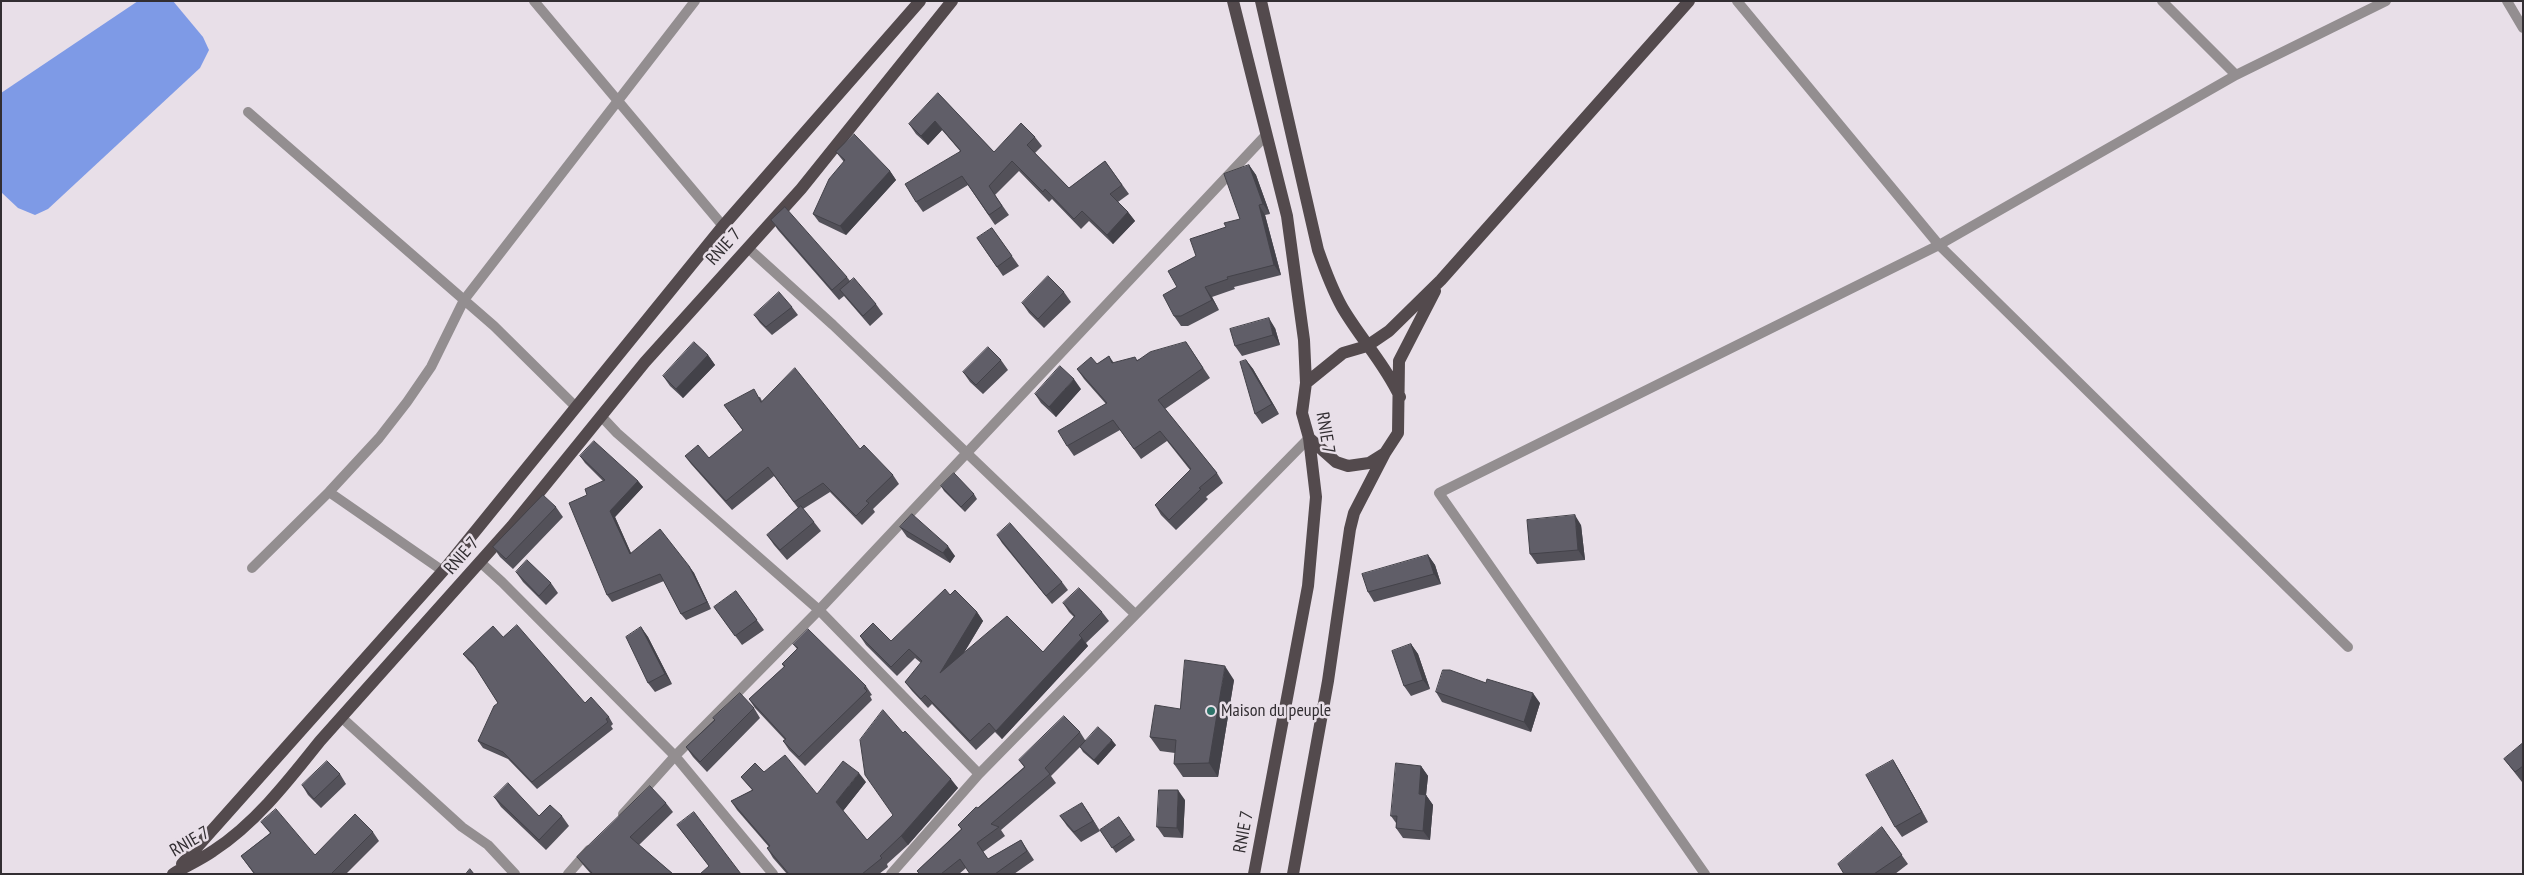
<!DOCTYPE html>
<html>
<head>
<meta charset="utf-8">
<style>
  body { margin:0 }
  #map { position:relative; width:2524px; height:875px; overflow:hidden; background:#e8dfe8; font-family:"PT Sans Narrow",sans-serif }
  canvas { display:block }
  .frame { position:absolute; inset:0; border:2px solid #322e32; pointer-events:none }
</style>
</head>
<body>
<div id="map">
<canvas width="2524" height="875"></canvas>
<div class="frame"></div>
</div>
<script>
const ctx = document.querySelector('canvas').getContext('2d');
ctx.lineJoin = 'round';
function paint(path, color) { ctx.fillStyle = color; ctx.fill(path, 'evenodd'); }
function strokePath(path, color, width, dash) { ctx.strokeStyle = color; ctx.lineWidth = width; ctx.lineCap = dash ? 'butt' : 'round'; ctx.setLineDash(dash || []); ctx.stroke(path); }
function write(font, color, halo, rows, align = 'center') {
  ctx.font = font + ' "PT Sans Narrow",sans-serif'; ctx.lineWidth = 5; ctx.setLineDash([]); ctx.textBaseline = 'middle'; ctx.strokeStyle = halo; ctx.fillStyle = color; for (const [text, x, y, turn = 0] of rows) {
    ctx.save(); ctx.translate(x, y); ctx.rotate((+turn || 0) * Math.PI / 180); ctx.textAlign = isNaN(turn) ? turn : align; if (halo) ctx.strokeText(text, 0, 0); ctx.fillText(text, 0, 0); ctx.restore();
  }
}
const water = new Path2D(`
  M138 1H173L203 37 209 50 200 68 48 209 35 215 18 208 1 192V93Z`);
const street = new Path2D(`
  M534 1 723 226
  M1737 1 1939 245 2348 647
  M2162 1 2236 75
  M2507 1 2523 28
  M248 112 494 326 576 407
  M748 248 833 325 1135 614
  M601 416 617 433 819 610 979 774
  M329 492 443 571
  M480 562 502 582 675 756 773 874
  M252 568 329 492 379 438 407 402 431 367 464 300 695 1
  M341 717 462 827 488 845 515 874
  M623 814 675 756 819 610 1266 135
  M568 874 589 850
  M891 874 979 774 1309 438
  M1705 874 1439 493 1939 245 2236 75 2386 1`);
const primary = new Path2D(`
  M1233 1 1287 216 1304 340 1306 383 1302 413 1309 438 1316 497 1308 586 1254 874
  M1261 1 1318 250C1325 270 1332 289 1342 307 1360 338 1385 364 1400 397
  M1306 383 1343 353 1367 346 1389 331 1441 280 1689 1
  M1309 438 1336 462 1348 466 1369 463 1385 453 1398 433 1399 361 1435 291
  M182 864 443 571 723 226 920 1
  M173 874C186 866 200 860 213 851 255 824 289 780 320 741L512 526 645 362 801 189 952 1
  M1293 874 1328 681 1350 529 1354 513 1385 453`);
const wall = new Path2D(`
  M938 93 994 152 1035 137 1042 146 1035 153 1069 188 1105 161 1129 194 1118 202 1128 212 1135 221 1113 244 1089 221 1081 229 1052 199 1049 202 1019 171 995 195 1009 215 995 225 968 185 923 212 916 202 960 151 942 130 928 145 916 134 909 124Z
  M836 152 890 171 896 180 846 235 819 222 813 214 844 162Z
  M1249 165 1256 175 1270 214 1265 215 1281 275 1234 287 1235 289 1212 297 1219 310 1188 326H1181L1174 316 1177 287 1196 256 1226 227 1240 219Z
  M771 220 847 277 850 281 876 304 883 314 870 326 844 296 839 300 778 230Z
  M992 228 1019 266 1003 276 977 238Z
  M1064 292 1071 302 1044 328 1029 313 1022 303Z
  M792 307 798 315 772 335 760 323 754 315Z
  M1275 328 1280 345 1242 356 1235 346Z
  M1186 342 1210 378 1165 409 1217 473 1223 483 1206 497 1208 499 1176 530 1161 515 1155 505 1190 470 1167 441 1141 459 1120 430 1074 456 1067 446 1106 404 1084 379 1077 369 1097 364 1109 356 1114 363 1137 360Z
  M708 355 715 365 683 398 670 386 663 376Z
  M1001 360 1008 370 983 394 970 382 963 372Z
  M1246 360 1253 369 1279 414 1262 424 1255 414Z
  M1081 389 1056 417 1041 403 1035 394Z
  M760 397 762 401 860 449 893 475 899 484 873 509 875 512 862 525 830 492 803 509 814 522 821 531 787 560 774 545 767 535 798 508 774 476 732 510 691 464 685 456 709 458 743 431 724 405Z
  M580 456 638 481 643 487 615 517 631 553 689 566 694 573 711 609 686 620 681 614 664 581 612 602 607 595 587 495 603 481 585 463Z
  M941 486 974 494 977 499 965 512 944 491Z
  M556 507 563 517 513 569 500 557 493 547Z
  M1581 525 1585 560 1537 564 1530 554Z
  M900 527 955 556 950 563 907 537Z
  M997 535 1062 582 1068 590 1052 604 1002 543Z
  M1428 555 1435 565 1441 584 1374 602 1368 592Z
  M516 572 551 583 558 593 546 605 523 582Z
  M736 591 764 630 742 645 714 607Z
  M950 595 977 612 983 621 964 653 1043 652 1074 617 1069 612 1063 603 1102 612 1109 621 1086 643 1088 646 1002 739 995 732 976 750 932 704 928 708 912 691 905 682 921 663 915 658 897 676 866 645 860 636 891 641Z
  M641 627 648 637 672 684 655 692 648 683Z
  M503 637 585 703 609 717 613 724 611 726 613 729 537 789 508 759 483 748 478 741 498 703 476 668 468 660 463 654Z
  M793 644 866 686 872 695 870 696 872 700 805 766 789 750 783 741 785 740 755 708 749 699 784 667 782 664 797 649Z
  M1411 644 1418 654 1430 689 1411 696 1404 686Z
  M1234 680 1218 777H1183L1174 764 1175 753 1160 751 1150 737 1180 709Z
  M1486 683 1540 703 1531 732 1442 702 1436 692Z
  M754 708 760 718 707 772 693 757 686 747 714 720Z
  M1080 732 1085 740 1116 745 1098 765 1083 752 1080 747 1051 776 1056 783 1001 830 1005 836 983 852 988 859 1021 840 1034 860 1014 874H970L966 868 959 874H919L917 871 961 829 958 825 1024 767 1019 760Z
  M903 733 958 788 908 845 887 864 888 867 879 874H787L773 858 767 848 769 847 737 810 731 801 752 790 741 777 764 772 817 794 866 782 843 811 867 840 893 815Z
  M2523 743V782H2522L2511 768 2504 759Z
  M1893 760 1899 770 1928 822 1902 837 1895 827Z
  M1421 766 1428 776 1426 795 1433 805 1430 840 1403 838 1396 828V823L1391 816Z
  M340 774 346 784 321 808 308 795 302 785Z
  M494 797 539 816H562L569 826 546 850 501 807Z
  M1185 800 1183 838 1164 837 1157 827Z
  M666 803 673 812 639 845 673 874H591L584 866 577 857Z
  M1082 803 1100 831 1081 842 1067 826 1060 816Z
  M1119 817 1135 840 1116 853 1100 830Z
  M261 822 315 855 373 832 379 841 346 874H254L241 856 270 833Z
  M677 825 741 874 709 866Z
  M1882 827 1908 864 1895 874H1844Z`);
const shadedWall = new Path2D(`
  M935 121 942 130 928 145 921 136Z
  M1249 165 1256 175 1270 214 1263 204Z
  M890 171 896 180 846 235 840 226Z
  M1259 205 1265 215 1281 275 1274 265Z
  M1128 212 1135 221 1113 244 1107 235Z
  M1205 287 1212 297 1219 310 1212 300Z
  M1269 318 1275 328 1280 345 1273 335Z
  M708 355 715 365 683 398 676 389Z
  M1246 360 1253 369 1279 414 1272 404Z
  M1074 379 1081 389 1056 417 1049 407Z
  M638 481 643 487 615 517 634 560 630 554 610 511Z
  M1575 515 1581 525 1585 560 1578 550Z
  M948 546 955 556 950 563 943 553Z
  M1428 555 1435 565 1441 584 1434 574Z
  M689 566 694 573 711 609 707 602Z
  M977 612 983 621 946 682 940 673Z
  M641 627 648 637 672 684 665 674Z
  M1082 638 1088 646 1002 739 996 731Z
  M1411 644 1418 654 1430 689 1423 680Z
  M1225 666 1234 680 1218 777 1209 763Z
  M1533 693 1540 703 1531 732 1524 722Z
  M1112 740 1116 745 1098 765 1094 760Z
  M1893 760 1899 770 1928 822 1922 812Z
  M1421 766 1428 776 1426 795 1433 805 1430 840 1423 831 1419 794Z
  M859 773 866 782 843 811 836 802Z
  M951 779 958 788 908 845 901 836Z
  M1178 790 1185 800 1183 838 1177 828Z
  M1082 803 1089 813 1100 831 1093 821Z`);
const building = new Path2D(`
  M938 93 994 152 1021 123 1035 137 1027 145 1069 188 1105 161 1122 185 1110 194 1128 212 1107 235 1082 211 1074 219 1045 189 1043 192 1012 161 989 186 1002 206 989 215 962 176 916 202 905 184 961 151 935 121 921 136 909 124Z
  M854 134 890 171 840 226 813 214 829 179 845 160 836 152Z
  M1249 165 1263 204 1259 205 1274 265 1227 277 1228 279 1205 287 1212 300 1181 316H1174L1163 295 1177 287 1168 271 1196 256 1190 239 1226 227 1224 223 1240 219 1224 174Z
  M785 207 847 277 832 290 771 220Z
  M992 228 1012 256 997 267 977 238Z
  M1048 276 1064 292 1038 319 1022 303Z
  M854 278 876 304 863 316 840 290Z
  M779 292 792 307 766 327 754 315Z
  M1269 318 1273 335 1235 346 1230 329Z
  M694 342 708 355 676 389 663 376Z
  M1186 342 1203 368 1158 400 1217 473 1199 488 1201 489 1169 520 1155 505 1191 469 1160 431 1134 449 1113 420 1067 446 1058 431 1107 403 1077 369 1091 357 1097 364 1109 356 1112 363 1135 357 1137 361 1150 352Z
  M988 347 1001 360 976 385 963 372Z
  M1246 360 1272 404 1255 414 1240 362Z
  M1060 366 1074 379 1049 407 1035 394Z
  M795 368 860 449 864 445 893 475 866 501 869 503 856 516 823 483 794 502 768 467 726 501 685 456 698 445 709 458 743 430 724 405 754 389 761 402Z
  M594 441 638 481 610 511 630 554 660 529 689 566 707 602 681 614 660 574 607 595 569 503 587 495 585 489 605 480 580 456Z
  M954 473 974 494 961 507 941 486Z
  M543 495 556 507 506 559 493 547Z
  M801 506 814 522 780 550 767 535Z
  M912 514 948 546 943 553 900 527Z
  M1575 515 1578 550 1530 554 1527 520Z
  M1010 523 1062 582 1046 596 997 535Z
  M1428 555 1434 574 1368 592 1362 574Z
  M527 560 551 583 539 596 516 572Z
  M1079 588 1102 612 1079 635 1082 638 996 731 989 723 970 741 925 695 921 699 905 682 922 661 909 649 891 667 860 636 873 623 891 641 945 589 950 595 955 590 977 612 940 673 1007 616 1043 652 1075 616 1063 603Z
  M736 591 757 620 735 636 714 607Z
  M517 625 585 703 591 697 609 717 606 719 608 722 532 782 503 752 478 741 494 706 498 703 472 662 463 654 493 626 503 637Z
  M641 627 665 674 648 683 626 637Z
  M808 629 866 686 864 688 867 691 799 757 783 741 786 739 749 699 785 666 782 664 798 648 793 644Z
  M1411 644 1423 680 1404 686 1392 651Z
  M1185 660 1225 666 1209 763 1174 764 1176 740 1150 737 1155 705 1180 709Z
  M1443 670H1450L1486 683 1487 679 1533 693 1524 722 1436 692Z
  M740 693 754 708 700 762 686 747 715 720 713 718Z
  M883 710 903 733 905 731 951 779 901 836 880 856 882 858 862 874H789L767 848 770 846 731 801 753 790 741 777 755 763 764 772 785 755 817 794 843 761 859 773 836 802 867 840 893 815 865 775 860 740Z
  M1064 716 1080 732 1045 768 1050 774 991 824 999 827 977 843 988 859 1021 840 1027 851 995 874H970L960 859 941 874H920L917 871 962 829 958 825 976 807 978 808 1025 767 1019 760Z
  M1098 727 1112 740 1094 760 1080 747Z
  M2523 743V766L2515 772 2504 759Z
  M1893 760 1922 812 1895 827 1866 775Z
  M327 761 340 774 314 799 302 785Z
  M1396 763 1421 766 1419 794 1426 795 1423 831 1396 828 1397 816H1391Z
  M508 783 539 816 550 805 562 816 539 840 494 797Z
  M650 786 666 803 630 837 673 874H593L577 857Z
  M1159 790H1178L1177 828 1157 827Z
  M1082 803 1093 821 1074 832 1060 816Z
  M276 809 315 855 355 814 373 832 331 874H255L241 856 271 833 261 822Z
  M694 812 741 874H700L709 866 677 825Z
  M1119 817 1131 835 1112 848 1100 830Z
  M1882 827 1902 855 1874 874H1844L1838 864Z
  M470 869 474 874H466Z`);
const markers = [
  [1211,711,5,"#2d7369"]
];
const streetNames = [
  ["RNIE 7",724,247,-48],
  ["RNIE 7",1325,433,81],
  ["RNIE 7",462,556,-49],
  ["RNIE 7",1244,832,-79],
  ["RNIE 7",190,842,-30]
];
const poiNames = [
  ["Maison du peuple",1221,711]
];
paint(water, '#7e9ae6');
strokePath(street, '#938e90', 10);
strokePath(primary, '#534a4d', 12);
paint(wall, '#535159');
paint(shadedWall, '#434249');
paint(building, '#605e68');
strokePath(building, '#434249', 1);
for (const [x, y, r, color] of markers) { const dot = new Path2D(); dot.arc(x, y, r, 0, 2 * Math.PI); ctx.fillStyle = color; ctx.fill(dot); strokePath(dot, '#e8dfe8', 2); }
write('18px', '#322e32', '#e8dfe8', streetNames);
write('18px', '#322e32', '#e8dfe8', poiNames, 'left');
</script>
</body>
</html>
